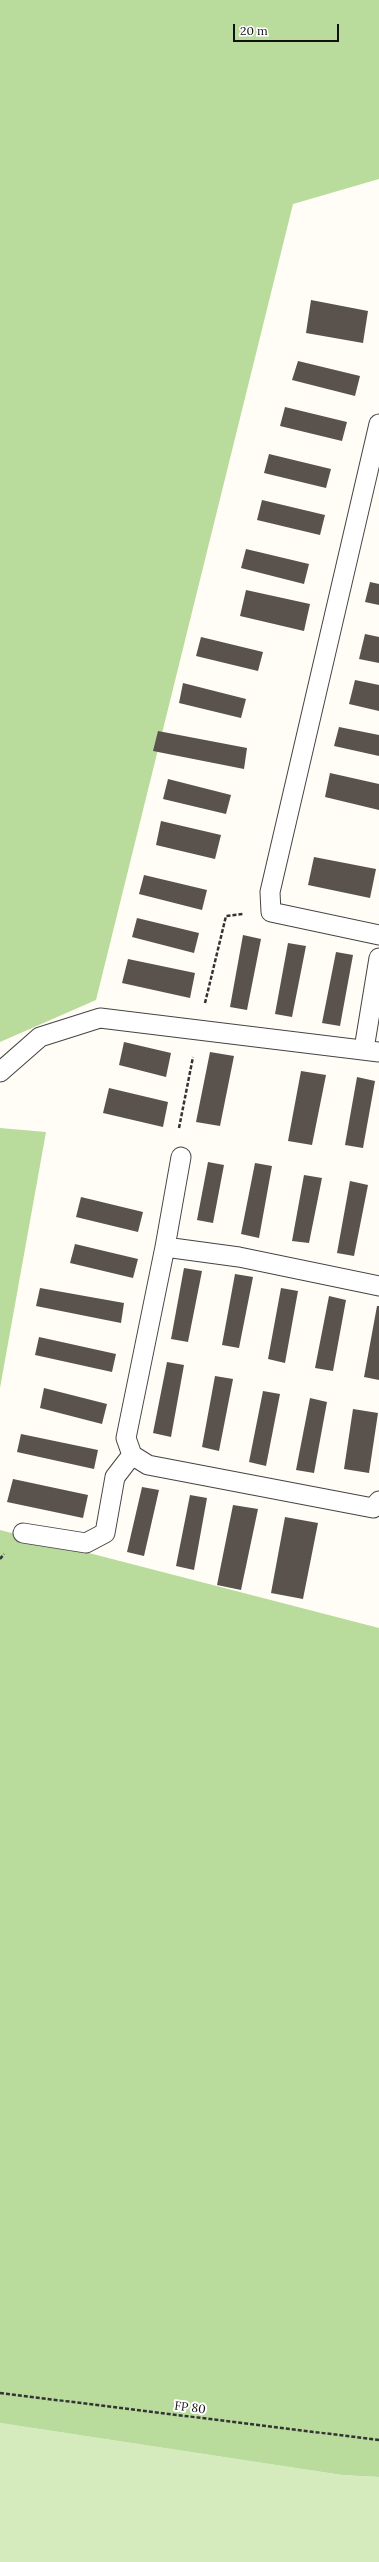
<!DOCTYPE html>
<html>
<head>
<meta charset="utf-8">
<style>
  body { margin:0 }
  #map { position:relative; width:379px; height:2562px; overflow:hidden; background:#fffdf5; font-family:Lora,serif }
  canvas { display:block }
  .scale { position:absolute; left:233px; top:24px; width:106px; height:18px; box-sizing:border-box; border:2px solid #111; border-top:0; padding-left:5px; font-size:12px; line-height:14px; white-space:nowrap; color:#111; -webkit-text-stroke:3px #fff; paint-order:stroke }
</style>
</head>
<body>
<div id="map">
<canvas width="379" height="2562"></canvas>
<div class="scale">20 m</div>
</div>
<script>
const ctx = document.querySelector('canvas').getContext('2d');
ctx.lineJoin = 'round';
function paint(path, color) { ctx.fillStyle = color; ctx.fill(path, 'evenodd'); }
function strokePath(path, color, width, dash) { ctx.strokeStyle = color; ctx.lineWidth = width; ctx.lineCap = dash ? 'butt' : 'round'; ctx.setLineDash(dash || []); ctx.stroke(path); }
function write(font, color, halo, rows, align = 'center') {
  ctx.font = font + ' Lora,serif'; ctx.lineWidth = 4; ctx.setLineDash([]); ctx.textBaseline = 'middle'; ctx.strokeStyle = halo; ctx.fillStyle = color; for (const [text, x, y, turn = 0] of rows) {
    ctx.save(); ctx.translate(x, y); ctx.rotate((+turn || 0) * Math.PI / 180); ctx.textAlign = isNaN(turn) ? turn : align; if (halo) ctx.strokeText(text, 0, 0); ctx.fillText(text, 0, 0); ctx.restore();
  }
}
const green = new Path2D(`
  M0 2423 342 2475 379 2477V2562H0Z`);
const forest = new Path2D(`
  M0 0H379V179L293 204 96 1000 0 1042Z
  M0 1128 46 1132 0 1388Z
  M0 1530 379 1628V2477L342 2475 0 2423Z`);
const building = new Path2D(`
  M311 300 368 311 363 343 306 333Z
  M298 361 360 376 355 396 292 380Z
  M285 407 347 422 342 441 280 426Z
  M269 454 331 469 326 488 264 473Z
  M262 500 325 515 320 535 257 520Z
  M246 549 309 564 304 584 241 568Z
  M370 582 379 584V605L365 602Z
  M246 590 310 604 304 631 240 616Z
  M365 634 379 637V663L359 659Z
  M201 637 263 652 258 671 196 656Z
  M355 680 379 685V711L349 704Z
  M183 683 246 699 241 718 179 703Z
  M339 727 379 735V756L334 746Z
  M158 731 247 748 244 769 153 751Z
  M330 773 379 784V810L325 797Z
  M168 779 231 795 226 814 163 799Z
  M161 821 221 835 215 859 156 845Z
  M314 857 376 869 370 898 308 885Z
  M144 875 207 890 202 910 139 894Z
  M137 918 199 933 194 953 132 937Z
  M243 935 261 939 247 1010 230 1007Z
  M288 943 306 946 292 1017 275 1014Z
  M336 952 353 955 340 1026 322 1023Z
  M128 959 195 973 190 998 122 983Z
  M124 1042 171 1053 166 1077 119 1065Z
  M210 1052 234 1056 220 1126 196 1122Z
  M301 1071 326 1075 312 1145 288 1141Z
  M357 1077 375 1081 363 1148 345 1145Z
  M109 1088 168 1102 163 1127 103 1113Z
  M208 1162 224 1165 213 1223 197 1220Z
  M255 1163 272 1166 259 1238 241 1234Z
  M304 1175 322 1178 309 1243 292 1241Z
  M350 1181 368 1185 354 1256 337 1253Z
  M81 1197 143 1212 138 1232 76 1217Z
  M75 1244 138 1259 133 1278 70 1263Z
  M184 1268 202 1271 188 1342 171 1339Z
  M235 1274 253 1277 239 1348 222 1345Z
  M40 1288 124 1303 121 1323 36 1306Z
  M281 1288 298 1291 285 1363 268 1359Z
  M329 1296 346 1300 333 1371 315 1368Z
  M377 1306H379V1380L364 1377Z
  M39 1337 116 1354 112 1372 35 1355Z
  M167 1362 184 1365 171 1437 153 1433Z
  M215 1376 233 1379 219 1451 202 1447Z
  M44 1388 107 1404 102 1424 40 1408Z
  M263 1391 280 1394 266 1466 249 1462Z
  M310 1398 327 1402 314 1473 296 1470Z
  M353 1409 378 1413 369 1473 344 1469Z
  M21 1434 98 1450 94 1469 17 1452Z
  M13 1479 88 1495 83 1518 7 1502Z
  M142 1487 159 1490 144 1556 127 1552Z
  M190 1495 207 1498 194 1570 176 1566Z
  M233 1505 258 1509 241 1590 217 1585Z
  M285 1517 318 1523 303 1599 271 1593Z`);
const path = new Path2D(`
  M205 1003 226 916 243 914
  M179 1128 193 1057
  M0 1559 4 1554
  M0 2393 379 2440`);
const service = new Path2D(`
  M379 424 270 892 271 912 379 935
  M364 1049 379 958
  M0 1072 40 1037 100 1018 379 1052
  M181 1157 165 1247 126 1438 132 1455 148 1465 373 1508 379 1501
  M165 1247 239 1257 379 1286
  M23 1533 86 1543 105 1533 115 1477 132 1455`);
const streetNames = [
  ["FP 80",190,2408,7]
];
paint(green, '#d5ebbd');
paint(forest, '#b9dc9c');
paint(building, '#5a524d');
strokePath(service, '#444', 21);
strokePath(path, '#333', 2.5, [4, 2]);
strokePath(service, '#fff', 19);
write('12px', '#111', '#fff', streetNames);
</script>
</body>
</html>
